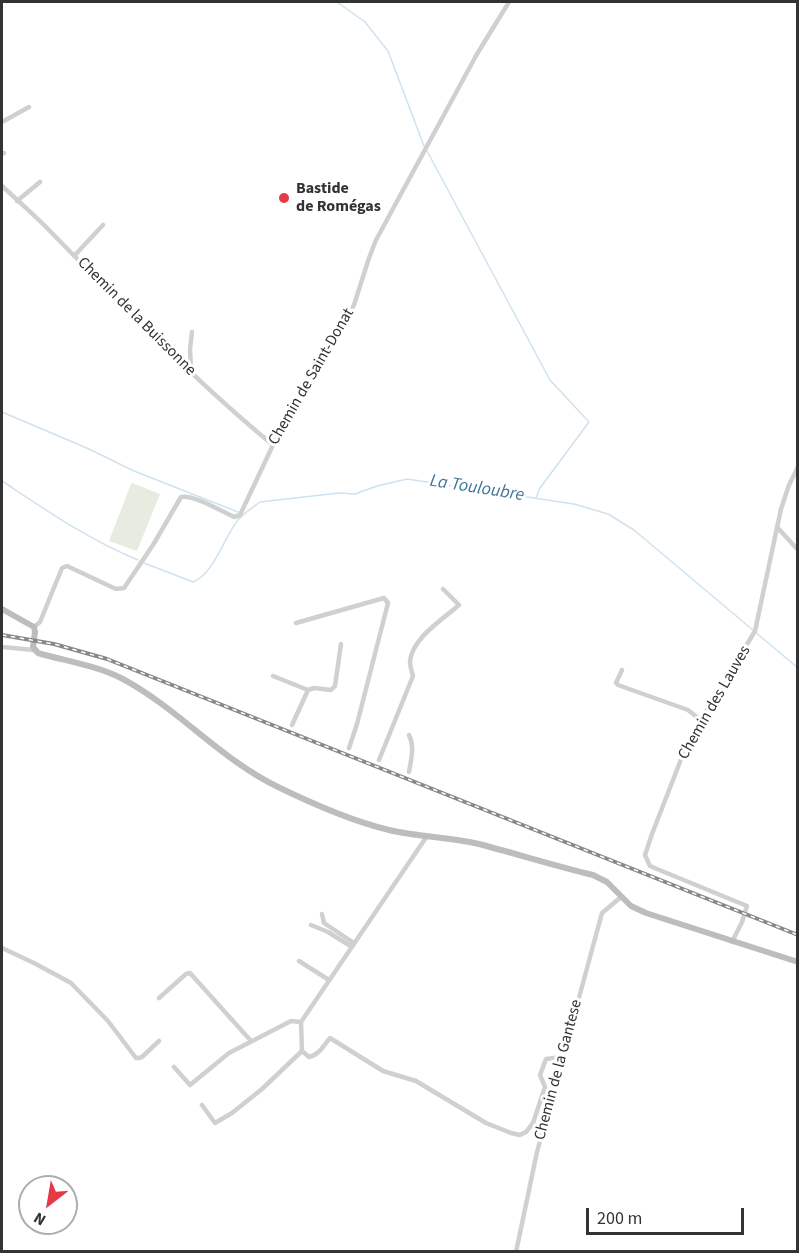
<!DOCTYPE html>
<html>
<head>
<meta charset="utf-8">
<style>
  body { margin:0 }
  #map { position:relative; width:799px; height:1253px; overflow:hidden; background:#fff; font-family:"Source Sans 3",sans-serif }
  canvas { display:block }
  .frame { position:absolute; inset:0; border:3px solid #333; pointer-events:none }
  .north { position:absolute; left:18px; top:1175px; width:60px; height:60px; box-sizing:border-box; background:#fff; border:2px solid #adadad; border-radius:50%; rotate:211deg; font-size:16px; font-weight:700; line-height:24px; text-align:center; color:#333 }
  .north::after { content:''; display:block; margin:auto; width:21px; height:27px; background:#e63946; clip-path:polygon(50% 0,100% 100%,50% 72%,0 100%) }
  .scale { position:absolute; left:586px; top:1208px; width:158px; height:27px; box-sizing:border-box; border:3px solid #333; border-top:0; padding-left:8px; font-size:18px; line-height:21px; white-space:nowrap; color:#333; -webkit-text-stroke:4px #fff; paint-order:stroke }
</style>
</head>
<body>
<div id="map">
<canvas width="799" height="1253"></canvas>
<div class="frame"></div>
<div class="north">N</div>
<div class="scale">200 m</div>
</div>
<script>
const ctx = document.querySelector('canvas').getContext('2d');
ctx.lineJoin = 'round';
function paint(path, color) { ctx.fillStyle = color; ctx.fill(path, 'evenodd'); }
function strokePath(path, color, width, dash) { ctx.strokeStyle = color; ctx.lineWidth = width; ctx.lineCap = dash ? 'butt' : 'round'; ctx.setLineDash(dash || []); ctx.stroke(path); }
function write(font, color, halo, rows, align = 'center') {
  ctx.font = font + ' "Source Sans 3",sans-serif'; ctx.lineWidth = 6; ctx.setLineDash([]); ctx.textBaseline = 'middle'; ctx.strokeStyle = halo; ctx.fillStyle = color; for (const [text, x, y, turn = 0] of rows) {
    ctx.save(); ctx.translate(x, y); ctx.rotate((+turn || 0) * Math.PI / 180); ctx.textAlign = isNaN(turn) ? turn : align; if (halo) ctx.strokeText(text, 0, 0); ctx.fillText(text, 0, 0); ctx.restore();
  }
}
const green = new Path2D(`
  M132 483 160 494 137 551 109 541 131 484Z`);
const stream = new Path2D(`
  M337 2 365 22 388 51 424 146
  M427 151 550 380 589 422 540 488 536 498
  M2 412 89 449 134 471 238 512
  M2 481C46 510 89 540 138 560
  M144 563 193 582C214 574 224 537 238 520 244 513 253 507 260 502L339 493 355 494 377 486 407 479 574 504 608 514 634 530 798 668`);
const street = new Path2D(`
  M2 122 29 107
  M2 154 4 153
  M2 186C16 199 31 212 45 226 119 301 191 378 273 445
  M17 201 40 182
  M74 256 103 225
  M191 372 190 349 192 332
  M777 527 798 550
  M296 623 384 598 388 603 357 724 349 748
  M34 627 40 622 62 568 67 566 116 589 124 588 153 545 181 497C193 494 221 511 234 517L240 515 273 445 303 388 335 340 354 305 369 258 376 240 477 54 509 2
  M2 647 34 650
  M622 670 616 683 618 685 688 710 702 721
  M273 676 308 690 292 725
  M308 690 314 688 331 690 335 686 341 644
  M379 760 413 676C412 672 410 666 410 662 411 639 443 619 459 605L443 589
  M409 772C411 759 415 747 409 735
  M322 914 324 923 354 943
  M311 925 328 932 352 947
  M732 942 742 922 747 906 657 869 650 866 645 855 652 834 687 744 755 631 781 509 789 485 798 467
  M2 948 34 963 71 983 108 1021 136 1058H139L142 1057 159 1041
  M299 961 329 980
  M159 998 186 974 190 973 251 1041
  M302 1051 309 1057C319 1055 324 1045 330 1038L383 1071 416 1081 486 1123 511 1133 520 1135 526 1132 533 1123 545 1087 540 1075 546 1059 562 1057
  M174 1067 190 1085 229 1053 291 1021 301 1022 427 836
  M202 1105 215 1123 232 1113 262 1089 302 1051 301 1022
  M516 1252 537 1152 602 913 621 897`);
const secondary = new Path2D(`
  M2 609 34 627 35 632 33 647 38 653C65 661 95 665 121 678 178 708 220 759 278 787 313 804 351 821 389 830 418 837 449 837 479 844 517 854 555 866 593 875L607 882 631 906 646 913 798 962`);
const rail = new Path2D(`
  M2 635 54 644 107 659 798 935`);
const markers = [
  [284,198,6,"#e63946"]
];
const poiNames = [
  ["Bastide",296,189],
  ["de Romégas",296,207]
];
const streetNames = [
  ["Chemin de la Buissonne",136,317,45],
  ["Chemin de Saint-Donat",312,377,-60],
  ["Chemin des Lauves",715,703,-60],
  ["Chemin de la Gantese",559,1070,-75]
];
const waterNames = [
  ["La Touloubre",477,489,9]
];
paint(green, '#e6ecdf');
strokePath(stream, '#cfe2ee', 1.5);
strokePath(street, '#d0d0d0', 4.5);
strokePath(secondary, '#bdbdbd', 6);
strokePath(rail, '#888', 4);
strokePath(rail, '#fff', 1.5, [4.5]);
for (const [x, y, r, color] of markers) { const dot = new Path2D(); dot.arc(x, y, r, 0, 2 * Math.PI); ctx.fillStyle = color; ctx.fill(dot); strokePath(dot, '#fff', 2); }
write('bold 16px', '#333', '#fff', poiNames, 'left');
write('16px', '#333', '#fff', streetNames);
write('italic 18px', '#3f7597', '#fff', waterNames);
</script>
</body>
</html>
